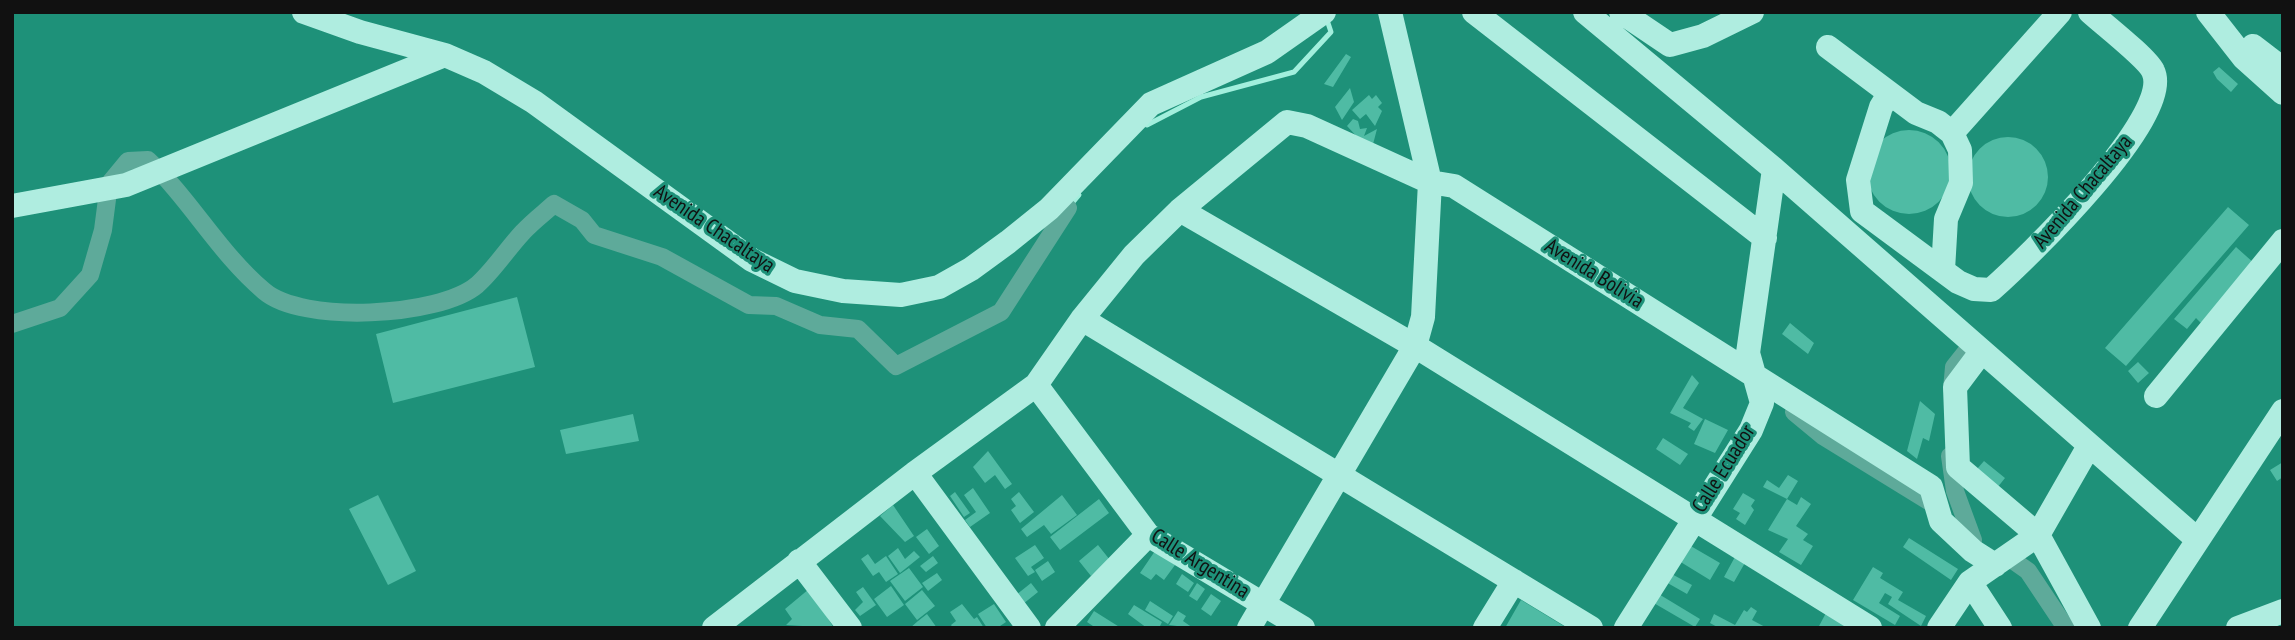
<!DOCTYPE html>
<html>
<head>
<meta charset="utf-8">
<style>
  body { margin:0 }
  #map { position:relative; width:2295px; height:640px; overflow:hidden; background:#1e9179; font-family:"PT Sans Narrow",sans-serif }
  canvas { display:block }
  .frame { position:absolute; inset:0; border:14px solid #111; pointer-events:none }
</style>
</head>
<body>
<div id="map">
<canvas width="2295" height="640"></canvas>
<div class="frame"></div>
</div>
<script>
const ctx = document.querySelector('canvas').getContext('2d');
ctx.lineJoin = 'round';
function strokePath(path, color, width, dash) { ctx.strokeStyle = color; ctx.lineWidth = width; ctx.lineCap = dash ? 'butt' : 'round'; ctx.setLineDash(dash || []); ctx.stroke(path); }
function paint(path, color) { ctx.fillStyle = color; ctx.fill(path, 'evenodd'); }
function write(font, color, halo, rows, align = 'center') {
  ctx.font = font + ' "PT Sans Narrow",sans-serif'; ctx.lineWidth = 6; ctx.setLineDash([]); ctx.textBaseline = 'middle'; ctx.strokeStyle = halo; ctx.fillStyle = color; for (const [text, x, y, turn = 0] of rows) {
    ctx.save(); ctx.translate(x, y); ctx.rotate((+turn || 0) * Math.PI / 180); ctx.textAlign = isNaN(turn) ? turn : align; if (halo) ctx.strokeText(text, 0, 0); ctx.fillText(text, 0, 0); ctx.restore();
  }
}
const stream = new Path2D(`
  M1147 125 1201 97 1294 72 1331 32 1327 20
  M1068 208 1079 195`);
const canal = new Path2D(`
  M12 324 60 308 90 275 103 230 109 184 128 161 148 160C190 199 219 253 264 291 302 324 439 317 477 285 494 270 507 249 523 232 532 222 544 213 554 204L582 220 594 235 662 257 749 305 776 306 820 325 858 329 896 366 1001 312 1068 208
  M1952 389 1954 367 1973 343
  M1794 412 1823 436 1940 508
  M1950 456 1955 491 1973 540
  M2011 559 2028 571 2066 628`);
const building = new Path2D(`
  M1346 54 1351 57 1333 87 1324 84Z
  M2219 67 2238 84 2231 92 2217 79 2213 72Z
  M1350 88 1354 102 1342 120 1335 107Z
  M1369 95 1372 99 1376 95 1382 103 1378 107 1382 111 1375 126 1366 114 1360 119 1352 110Z
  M1353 119 1358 121 1360 129 1367 128 1364 136 1377 129 1371 152 1347 126Z
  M1867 172a42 42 0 1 1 84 0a42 42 0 1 1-84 0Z
  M1968 177a40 40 0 1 1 80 0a40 40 0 1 1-80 0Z
  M2228 207 2249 225 2126 366 2105 348Z
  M2236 247 2255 264 2202 324 2196 318 2187 329 2174 319Z
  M517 297 535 367 393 403 376 334Z
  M1790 323 1814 343 1808 354 1782 334Z
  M2138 362 2149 373 2138 383 2128 371Z
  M1692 375 1699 383 1683 408 1703 419 1694 431 1688 427 1691 423 1670 413Z
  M1920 401 1935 414 1929 441 1923 438 1917 459 1907 451Z
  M633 414 639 441 566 454 560 430Z
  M1705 419 1728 430 1715 453 1694 444Z
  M1663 438 1688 454 1680 465 1656 449Z
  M988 451 1012 484 1005 489 995 475 985 483 973 467Z
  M1984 461 2005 478 1997 488 1977 469Z
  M2283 462V477L2277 481 2270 470Z
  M1788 475 1798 481 1787 499 1763 487 1767 480 1779 488Z
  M973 488 990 513 970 527 965 520 976 512 964 495Z
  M955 492 970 513 964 517 950 496Z
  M1019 492 1034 512 1020 523 1011 510 1016 506 1011 499Z
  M1743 493 1755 500 1751 506 1754 510 1745 525 1736 519 1740 513 1733 509Z
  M378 495 416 571 388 585 349 509Z
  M1062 495 1077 515 1051 534 1044 525 1027 537 1021 529Z
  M1801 497 1811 504 1796 526 1808 534 1803 540 1813 546 1801 565 1779 552 1788 539 1768 530 1787 499 1797 505Z
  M1099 499 1109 513 1060 550 1050 537Z
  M893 505 914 536 905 542 880 516Z
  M927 529 939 546 929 554 916 537Z
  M1909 538 1958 569 1951 580 1903 547Z
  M1035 545 1044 558 1031 567 1035 572 1028 576 1015 558Z
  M1098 545 1110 560 1091 576 1079 561Z
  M1689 545 1720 563 1710 580 1679 561Z
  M898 548 905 559 914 551 920 557 900 573 888 556Z
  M1155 551 1175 565 1164 580 1156 574 1151 580 1140 573Z
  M868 554 875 564 886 556 898 574 886 582 879 572 873 576 861 559Z
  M1736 555 1746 561 1734 582 1724 577Z
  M933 556 938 563 926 572 920 566Z
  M1048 561 1055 572 1042 581 1035 570Z
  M1873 567 1883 573 1880 578 1903 592 1898 600 1926 616 1921 626 1888 604 1892 597 1885 593 1879 603 1900 616 1895 625 1853 600Z
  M909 568 923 587 905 601 890 581Z
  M1668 572 1692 585 1687 594 1664 581Z
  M937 573 942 580 928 591 922 583Z
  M1182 574 1194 583 1188 592 1176 584Z
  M1031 583 1038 592 1023 604 1016 595Z
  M1197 583 1205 589 1197 601 1189 596Z
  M891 586 904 605 887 617 874 599Z
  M863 587 876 605 860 616 855 610 863 602 856 592Z
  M809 589 834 628 786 625 792 619 785 609Z
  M922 590 935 606 917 620 905 604Z
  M1657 593 1700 619 1695 627 1652 602Z
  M1211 594 1221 601 1211 616 1201 609Z
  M1521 600 1567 628H1505Z
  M1150 601 1173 616 1168 624 1145 610Z
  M962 604 974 619 977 617 984 628H953L951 625 956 621 950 612Z
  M994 604 1006 622 997 628H987L978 614Z
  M1134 605 1162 622 1159 628H1147L1128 614Z
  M1751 607 1757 611 1752 620 1767 628H1719L1710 623 1714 614 1735 625 1744 610 1747 612Z
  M1094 611 1121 628H1096L1087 622Z
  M1178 611 1186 616 1183 621 1193 628 1169 625Z
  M1827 611 1847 628H1818Z
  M927 614 937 628H910L918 621Z`);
const minor = new Path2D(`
  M304 12 360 32 445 55 484 72 534 102 752 260 795 281 843 291 901 295 939 287 971 269 1008 242 1049 209 1151 104 1267 52 1324 12
  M1474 12 1765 238
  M1585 12 1774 169 2198 540
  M1621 12 1670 45 1703 36 1752 12
  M2208 12 2244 58 2283 93
  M2253 46 2283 69
  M1828 47 1916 113 1938 122 1952 133 1960 150 1961 183 1946 219 1943 270
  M1889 94 1881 107 1858 180 1862 211 1958 282 1974 289 1991 290C2025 260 2175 116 2153 71 2147 58 2103 24 2090 12
  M1952 133 2060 12
  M12 206 126 185 445 55
  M1180 210 1415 346 1870 628
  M1082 319 1591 628
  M1982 351 1955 387 1958 467 2038 535 2089 628
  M1036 385 1148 535 1303 628
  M2156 396 2283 241
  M915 473 1029 628
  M799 561 850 628
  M1970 582 2000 628
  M714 628 915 473 1036 385 1082 319 1134 255 1180 210 1287 122 1307 126 1430 182 1454 186 1931 487 1941 521 1973 551 1995 565
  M1057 628 1148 535
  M1249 628 1415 346 1423 317 1430 182 1390 12
  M1485 628 1514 581
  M1626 628 1751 430 1762 403 1748 353 1774 169
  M1939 628 1970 582 2038 535 2089 446
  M2140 628 2283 411
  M2238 628 2283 611`);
const streetNames = [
  ["Avenida Chacaltaya",2083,192,-50],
  ["Avenida Chacaltaya",714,229,34],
  ["Avenida Bolivia",1594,274,32],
  ["Calle Ecuador",1724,469,-58],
  ["Calle Argentina",1200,564,32]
];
strokePath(stream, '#a2efdd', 5);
strokePath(canal, '#5eaa9a', 18);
paint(building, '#4fbba4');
strokePath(minor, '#afede0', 24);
write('21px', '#111', '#1e9179', streetNames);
</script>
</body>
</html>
